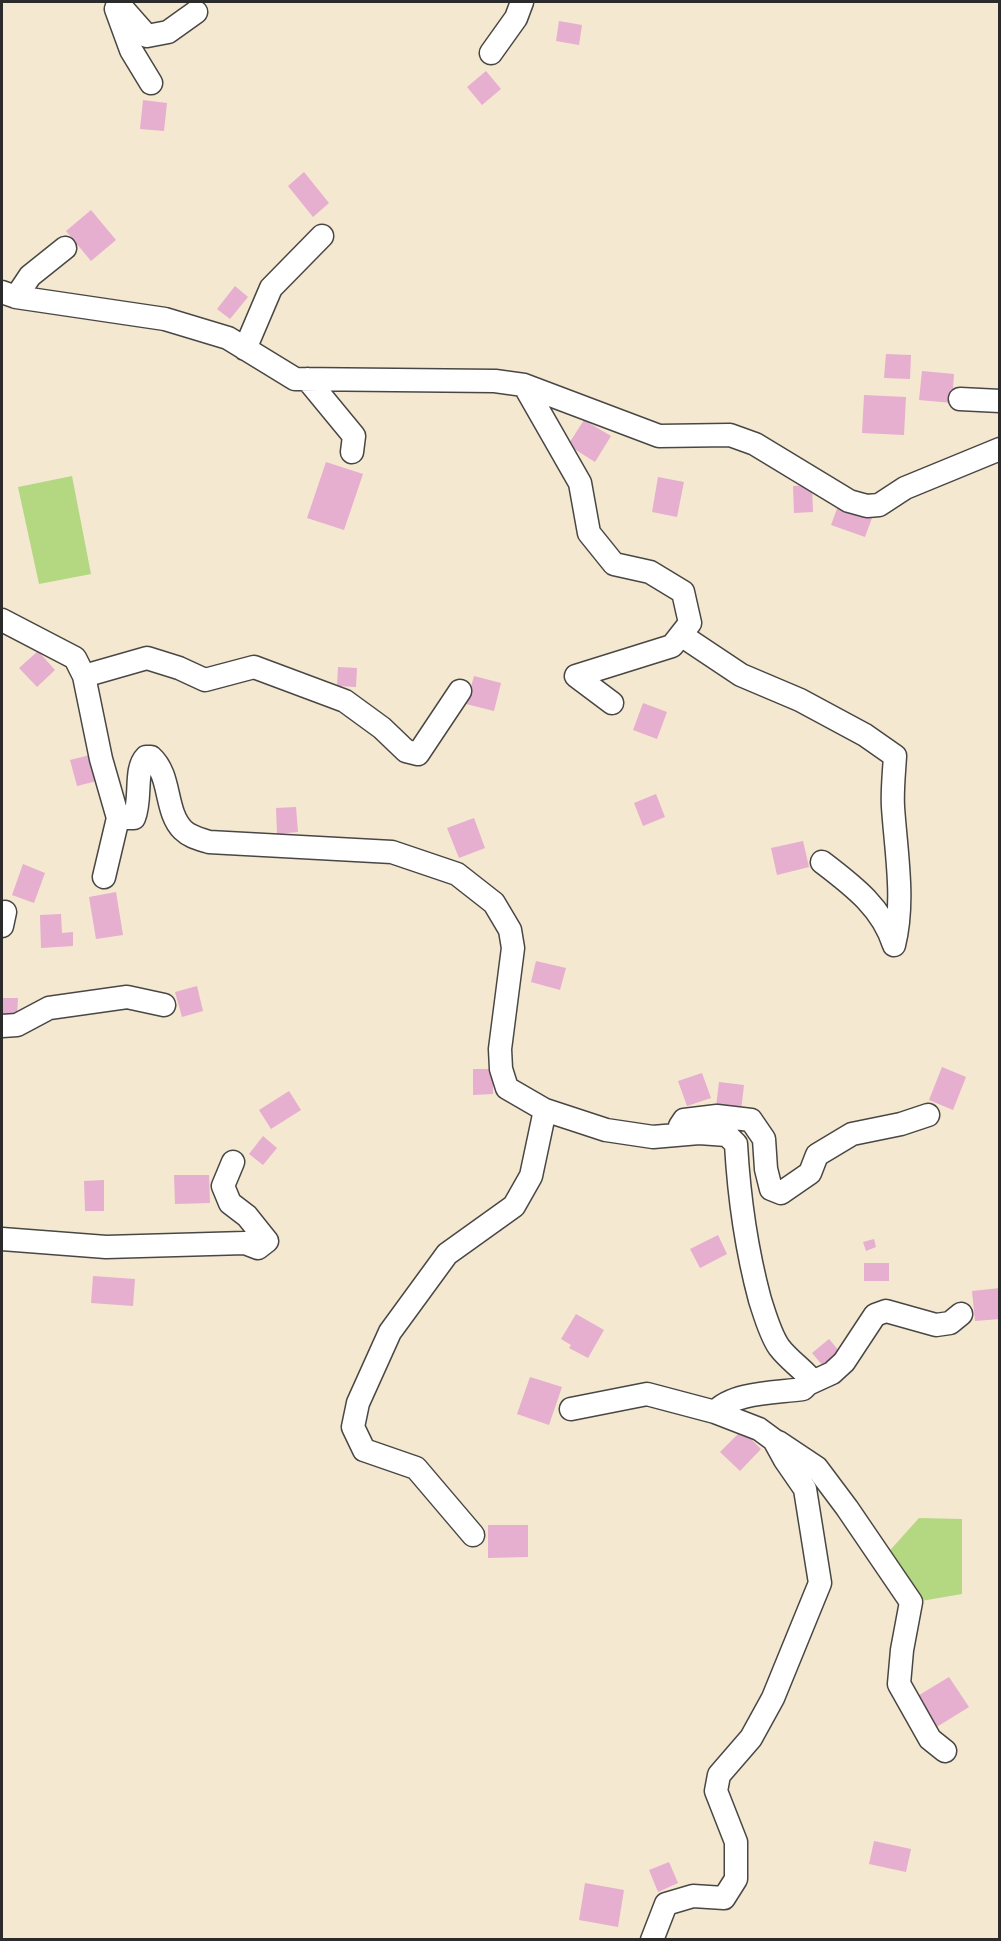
<!DOCTYPE html>
<html>
<head>
<meta charset="utf-8">
<style>
  body { margin:0 }
  #map { position:relative; width:1001px; height:1941px; overflow:hidden; background:#f4e8d0; font-family:"Old Standard TT",serif }
  canvas { display:block }
  .frame { position:absolute; inset:0; border:3px solid #2b2b2b; pointer-events:none }
</style>
</head>
<body>
<div id="map">
<canvas width="1001" height="1941"></canvas>
<div class="frame"></div>
</div>
<script>
const ctx = document.querySelector('canvas').getContext('2d');
ctx.lineJoin = 'round';
function paint(path, color) { ctx.fillStyle = color; ctx.fill(path, 'evenodd'); }
function strokePath(path, color, width, dash) { ctx.strokeStyle = color; ctx.lineWidth = width; ctx.lineCap = dash ? 'butt' : 'round'; ctx.setLineDash(dash || []); ctx.stroke(path); }
const green = new Path2D(`
  M72 476 91 574 39 584 18 487Z
  M919 1518 962 1519V1594L921 1601 884 1557Z`);
const building = new Path2D(`
  M559 21 582 25 579 45 556 41Z
  M486 71 501 89 482 105 467 87Z
  M143 100 167 103 164 131 140 129Z
  M304 172 329 203 313 217 288 186Z
  M91 210 116 240 91 261 66 231Z
  M235 286 248 297 230 319 217 309Z
  M886 354 911 355 910 379 884 378Z
  M922 371 954 374 952 403 919 400Z
  M864 395 906 397 904 435 862 433Z
  M584 420 611 436 595 462 568 445Z
  M326 462 363 474 344 530 307 518Z
  M658 477 684 482 677 517 652 512Z
  M812 485 813 512 794 513 793 486Z
  M838 506 872 518 865 537 831 525Z
  M38 651 55 670 37 687 19 668Z
  M338 667 357 668 356 687 337 686Z
  M474 676 501 683 494 711 466 704Z
  M643 703 667 712 657 739 633 730Z
  M90 755 97 781 77 786 70 760Z
  M656 794 665 817 643 826 634 803Z
  M296 807 298 832 277 834 276 808Z
  M474 818 485 848 459 858 447 828Z
  M803 841 809 867 777 875 771 848Z
  M23 864 45 873 34 903 12 895Z
  M116 892 123 935 96 939 89 897Z
  M61 914 62 933 73 932V946L41 948 40 915Z
  M536 961 566 968 560 990 531 982Z
  M197 986 203 1011 182 1017 175 992Z
  M2 998H18L17 1018 2 1017Z
  M942 1067 966 1077 953 1110 929 1100Z
  M473 1069H493V1094L473 1095Z
  M702 1073 711 1098 687 1106 678 1081Z
  M719 1082 744 1085 741 1111 716 1107Z
  M289 1091 301 1110 271 1129 259 1110Z
  M263 1136 277 1148 263 1165 249 1154Z
  M174 1175H209L210 1203 175 1204Z
  M104 1180V1211H85L84 1181Z
  M718 1235 727 1254 700 1268 690 1249Z
  M874 1239 876 1247 866 1251 863 1242Z
  M864 1263H889V1281H864Z
  M93 1276 135 1279 133 1306 91 1303Z
  M1000 1288V1319L975 1321 972 1291Z
  M576 1314 604 1330 588 1358 569 1348 571 1345 561 1339Z
  M829 1339 840 1352 823 1366 812 1353Z
  M530 1377 562 1387 549 1425 517 1414Z
  M742 1430 761 1449 740 1471 720 1452Z
  M488 1525H528V1557L488 1558Z
  M949 1677 969 1707 935 1728 916 1697Z
  M874 1841 911 1849 906 1872 869 1864Z
  M669 1862 678 1883 658 1892 649 1870Z
  M585 1883 624 1890 618 1927 579 1920Z`);
const minor = new Path2D(`
  M117 2 147 36 168 32 196 12
  M116 9 131 50 151 83
  M491 53 516 18 522 2
  M2 292 16 297 165 319 228 338 295 379 495 381 524 385 659 436 730 435 755 444 849 501 867 506 879 505 905 488 1000 449
  M16 297 30 276 65 248
  M245 349 271 288 322 236
  M307 379 354 436 352 452
  M524 385 580 483 589 533 614 564 650 572 683 592 690 623 672 646 576 676 612 703
  M960 399 1000 401
  M2 620 75 658 84 676 101 759 118 818H134C142 799 134 769 146 757H151C172 776 164 811 183 830 190 837 200 839 209 842L392 852 457 874 494 903 510 930 513 948 500 1049 501 1069 507 1088 545 1110 606 1130 653 1137 699 1133 727 1135 736 1144C739 1197 746 1248 760 1300 765 1315 770 1334 779 1347 788 1359 799 1366 809 1377L808 1384 803 1389C776 1393 733 1392 715 1412
  M681 635 741 675 800 700 865 735 895 756C894 773 892 791 893 807 896 852 905 901 894 945 882 907 852 885 822 862
  M84 676 147 658 179 668 205 680 254 667 345 701 382 728 406 751 418 754 460 691
  M104 877 118 818
  M2 926 5 912
  M2 1026 17 1025 49 1008 127 997 164 1005
  M680 1126 684 1120 717 1116 751 1120 764 1139 766 1169 771 1189 781 1193 810 1173 817 1155 852 1134 901 1124 928 1115
  M2 1239 106 1247 245 1243 258 1248 267 1241 247 1216 230 1203 223 1186 233 1162
  M808 1384 832 1373 844 1362 875 1315 886 1311 936 1325 950 1323 961 1314
  M571 1409 647 1394 715 1412 759 1429 774 1440 785 1460 805 1489 820 1583 773 1698 751 1738 719 1775 716 1791 736 1842V1879L724 1898 693 1896 666 1904 652 1940
  M778 1442 817 1468 847 1508 911 1602 902 1650 899 1684 930 1739 945 1751
  M473 1535 416 1468 364 1450 353 1427 358 1403 390 1332 447 1254 514 1206 531 1176 545 1110`);
paint(green, '#b4d881');
paint(building, '#e6aecf');
strokePath(minor, '#494744', 25);
strokePath(minor, '#fff', 22);
</script>
</body>
</html>
